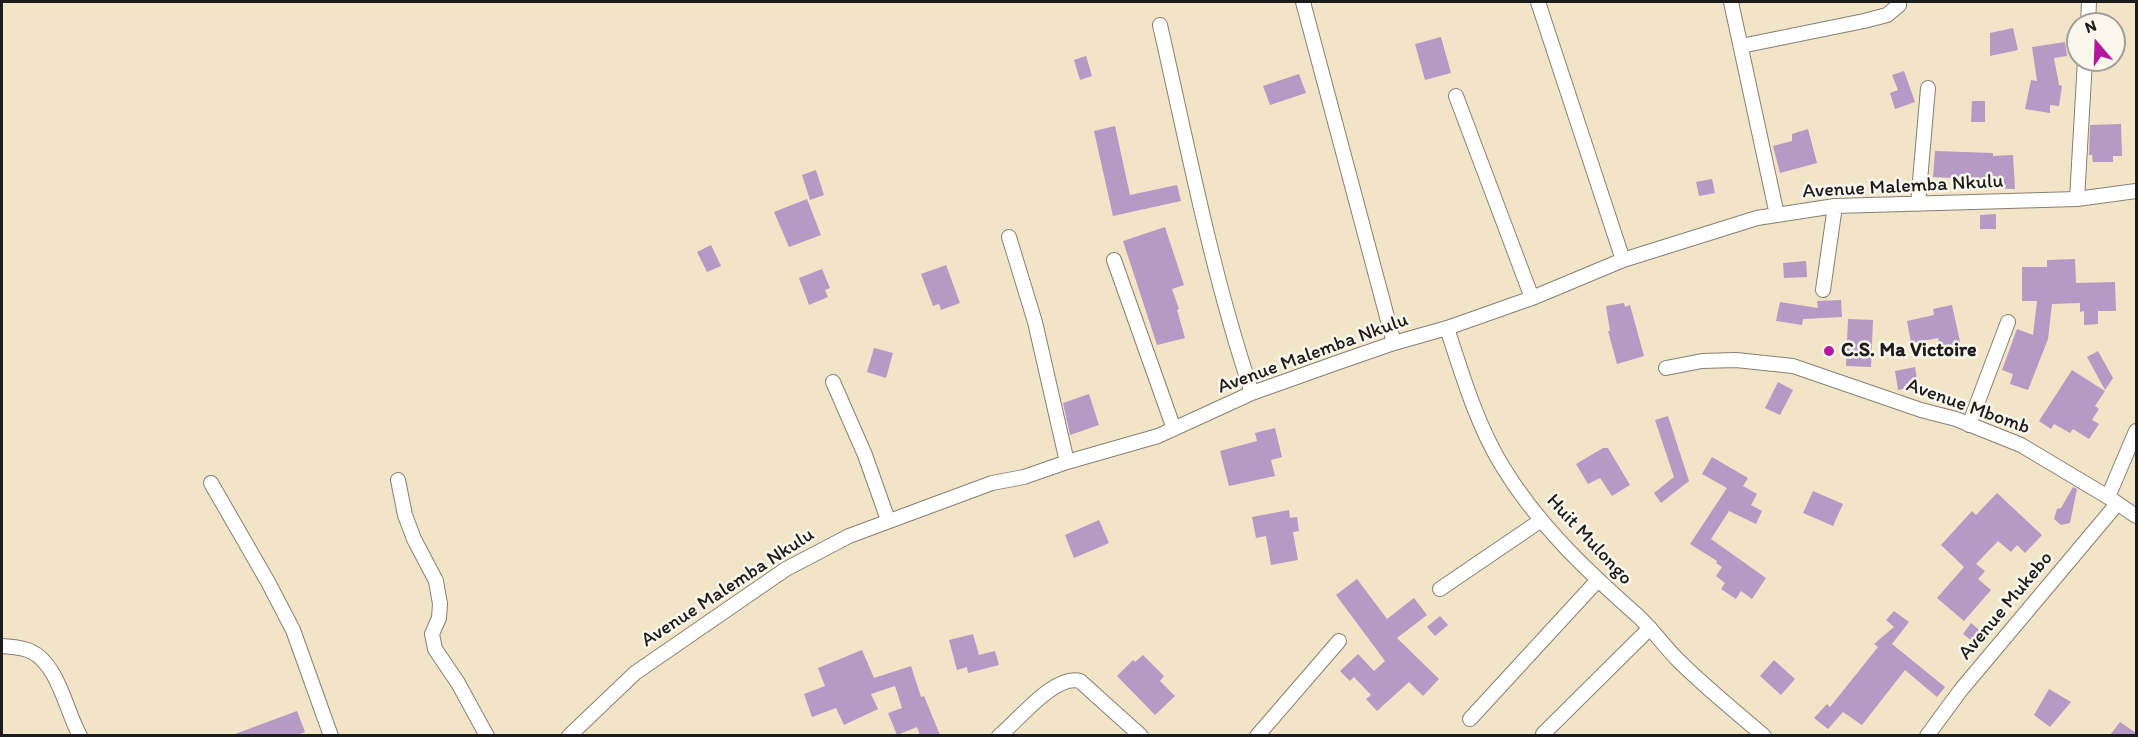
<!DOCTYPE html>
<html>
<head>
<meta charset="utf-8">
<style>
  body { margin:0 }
  #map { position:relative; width:2138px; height:737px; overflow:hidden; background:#f2e4c7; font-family:Itim,sans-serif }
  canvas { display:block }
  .frame { position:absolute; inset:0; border:3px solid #1c1c1c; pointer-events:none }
  .north { position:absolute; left:2066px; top:12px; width:60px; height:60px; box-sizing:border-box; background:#fbf7ec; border:2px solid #a29f99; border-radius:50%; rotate:341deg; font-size:16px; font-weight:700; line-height:24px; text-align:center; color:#1c1c1c }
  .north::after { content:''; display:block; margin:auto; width:21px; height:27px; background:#b5179e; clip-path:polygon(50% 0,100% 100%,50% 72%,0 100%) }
</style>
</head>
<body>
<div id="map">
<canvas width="2138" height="737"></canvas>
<div class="frame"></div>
<div class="north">N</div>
</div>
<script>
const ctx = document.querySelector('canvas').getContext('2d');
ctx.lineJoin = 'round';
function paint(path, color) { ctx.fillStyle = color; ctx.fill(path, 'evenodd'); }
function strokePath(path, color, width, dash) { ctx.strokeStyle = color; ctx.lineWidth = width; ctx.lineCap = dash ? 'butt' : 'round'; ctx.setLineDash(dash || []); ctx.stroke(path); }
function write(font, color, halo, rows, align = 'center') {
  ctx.font = font + ' Itim,sans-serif'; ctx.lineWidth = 5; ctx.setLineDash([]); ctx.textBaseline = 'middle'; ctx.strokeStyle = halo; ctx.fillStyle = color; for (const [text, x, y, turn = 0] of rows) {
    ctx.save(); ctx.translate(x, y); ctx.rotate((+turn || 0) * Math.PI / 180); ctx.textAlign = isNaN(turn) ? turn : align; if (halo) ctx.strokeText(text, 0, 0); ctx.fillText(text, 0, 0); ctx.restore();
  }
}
const building = new Path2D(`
  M2013 28 2018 50 1990 56V33Z
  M1441 37 1451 73 1425 80 1415 44Z
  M2065 42 2067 56 2054 58 2059 85 2062 86 2059 106 2050 105V113L2025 109 2031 80 2037 81 2032 47Z
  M1086 56 1092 76 1080 80 1074 60Z
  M1904 71 1915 102 1895 109 1890 93 1898 90 1892 75Z
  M1299 74 1306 93 1270 105 1263 86Z
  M1972 101H1985V122H1971Z
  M2121 124 2122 156H2113V162H2093L2092 155H2089L2090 125Z
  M1115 126 1130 195 1177 185 1181 201 1113 216 1094 131Z
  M1808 129 1817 163 1780 173 1773 146 1792 141V134Z
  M1935 151 1993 153V156L2013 155 2015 189 1973 188 1972 179 1933 177Z
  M816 170 824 195 810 200 802 175Z
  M1712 179 1715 193 1699 196 1696 182Z
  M807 199 821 235 789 247 774 212Z
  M1996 214V229H1980V215Z
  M1165 227 1184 285 1172 289 1179 309 1177 310 1185 338 1157 345 1123 241Z
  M711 245 721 266 707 272 697 252Z
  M2075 259 2076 283 2115 282 2116 311H2098V324L2084 325V311L2080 312V303L2052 304 2048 339 2028 390 2010 384 2013 374 2002 370 2017 329 2033 335 2037 301H2022V267H2047V260Z
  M1806 261 1807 277 1784 278 1783 263Z
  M946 265 960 303 941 310 939 304 933 306 921 274Z
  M822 269 830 288 825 290 828 297 809 305 799 278Z
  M1841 300 1842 317 1803 319 1802 325 1776 321 1780 302 1818 308 1817 301Z
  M1624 303 1625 307 1630 305 1644 356 1617 364 1608 331H1610L1606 306Z
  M1952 305 1961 346 1941 350 1938 338 1911 343 1907 321 1934 315 1933 309Z
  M1848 319 1873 320 1871 367 1846 366Z
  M874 348 893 353 886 378 867 372Z
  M2098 351 2113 378 2105 390 2087 357Z
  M1915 367 1918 386 1898 390 1895 371Z
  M2072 370 2105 391 2095 406 2099 409 2092 420 2099 424 2089 439 2073 429 2070 433 2054 424 2051 429 2039 421Z
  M1778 382 1793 390 1780 415 1765 408Z
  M1089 394 1099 425 1070 435 1063 403Z
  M1668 416 1689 481 1661 503 1654 493 1674 477 1655 420Z
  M1275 428 1282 457 1271 460 1275 476 1229 486 1220 451 1257 441 1255 433Z
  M1603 448H1608L1630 485 1612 496 1600 478 1588 484 1576 464Z
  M1712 457 1748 478 1743 486 1757 494 1751 505 1762 511 1756 524 1729 511 1711 539 1766 578 1752 599 1741 591 1736 599 1721 589 1725 583 1716 576 1722 567 1716 563 1717 561 1690 544 1727 488 1702 474Z
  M2073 487 2077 489 2070 523 2061 525 2054 519 2057 509 2061 508Z
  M1813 491 1843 504 1833 526 1803 513Z
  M1997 493 2042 535 2025 553 2017 545 2011 552 1998 541 1976 564 1985 571 1978 579 1991 590 1964 621 1937 598 1964 567 1941 545 1972 511 1976 515Z
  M1289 510 1290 518 1297 517 1299 531 1293 532 1298 560 1271 565 1266 536 1256 538 1252 517Z
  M1099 520 1109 543 1074 558 1065 535Z
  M1357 579 1387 619 1414 598 1427 615 1397 638 1439 679 1423 696 1409 682 1377 711 1366 699 1371 695 1354 677 1350 681 1340 671 1358 654 1374 671 1385 661 1336 595Z
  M1894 611 1909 622 1892 644 1945 687 1937 697 1905 670 1862 725 1843 712 1828 729 1814 718 1827 704 1830 707 1878 647 1874 644 1894 627 1886 620Z
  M1440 616 1448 625 1435 636 1427 627Z
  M1971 623 1984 634 1976 644 1963 634Z
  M973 634 979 655 995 651 999 665 968 673 967 667 957 670 949 640Z
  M862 650 874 678 911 666 921 697 924 696 940 735H920L917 727 897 735 888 713 902 708 895 686 871 694 878 709 844 725 836 708 812 717 804 694 825 686 818 668Z
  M1143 655 1164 676 1160 681 1175 696 1155 715 1117 676 1133 660 1135 662Z
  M1774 660 1795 679 1781 695 1760 676Z
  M2049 689 2071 702 2050 727 2034 715Z
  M297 711 305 732 297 735H235V734Z
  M2120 722 2136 733V735H2110Z`);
const minor = new Path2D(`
  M1303 2 1394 343
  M1538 2 1623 260
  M1731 2 1777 215
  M2088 24 2089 2
  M1160 25C1188 148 1212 274 1252 393
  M1741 46 1864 21 1887 15 1899 5 1898 2
  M1456 96 1532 298
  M2077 199 2085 60
  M1918 204 1928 88
  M1009 237 1035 322 1067 462
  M1114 260 1174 429
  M1823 290 1835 206
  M1447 328C1462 374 1476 422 1501 464 1537 524 1586 570 1638 616 1653 630 1664 646 1678 660 1705 687 1735 711 1764 736
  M1666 368 1702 361 1736 360 1793 366 1921 410 1956 419 2021 445 2108 497 2136 516
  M833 382 865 455 888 520
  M1969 425 2008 322
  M398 480 405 515 414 539 436 581 440 604 439 618 432 634 435 649 458 683 487 736
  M211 483 268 582 293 630 331 736
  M2108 497 2136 431
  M1440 589 1540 521
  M2 646C11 647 21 647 30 651 58 663 66 711 80 736
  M1470 719 1597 581
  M1543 734 1650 628
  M569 736 635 673 786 569 849 536 992 483 1024 477 1067 462 1158 436 1252 393 1342 361 1394 343 1447 328 1532 298 1623 260 1757 218 1835 206 2077 199 2136 191
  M999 736C1018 721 1054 674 1080 681L1141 736
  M1257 736 1339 641
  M1927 736 1960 691 2117 504`);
const markers = [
  [1829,351,6,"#b5179e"]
];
const streetNames = [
  ["Avenue Malemba Nkulu",1903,187,-3],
  ["Avenue Malemba Nkulu",1313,354,-20],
  ["Avenue Mbomb",1968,407,20],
  ["Huit Mulongo",1589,540,47],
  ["Avenue Malemba Nkulu",728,588,-33],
  ["Avenue Mukebo",2006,606,-50]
];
const poiNames = [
  ["C.S. Ma Victoire",1841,351]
];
paint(building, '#b59ac5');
strokePath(minor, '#878072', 16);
strokePath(minor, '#fff', 14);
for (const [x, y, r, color] of markers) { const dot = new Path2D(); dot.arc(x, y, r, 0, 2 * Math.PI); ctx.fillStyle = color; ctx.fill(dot); strokePath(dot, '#fbf7ec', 2); }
write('20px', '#1c1c1c', '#fbf7ec', streetNames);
write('bold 20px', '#1c1c1c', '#fbf7ec', poiNames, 'left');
</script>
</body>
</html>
